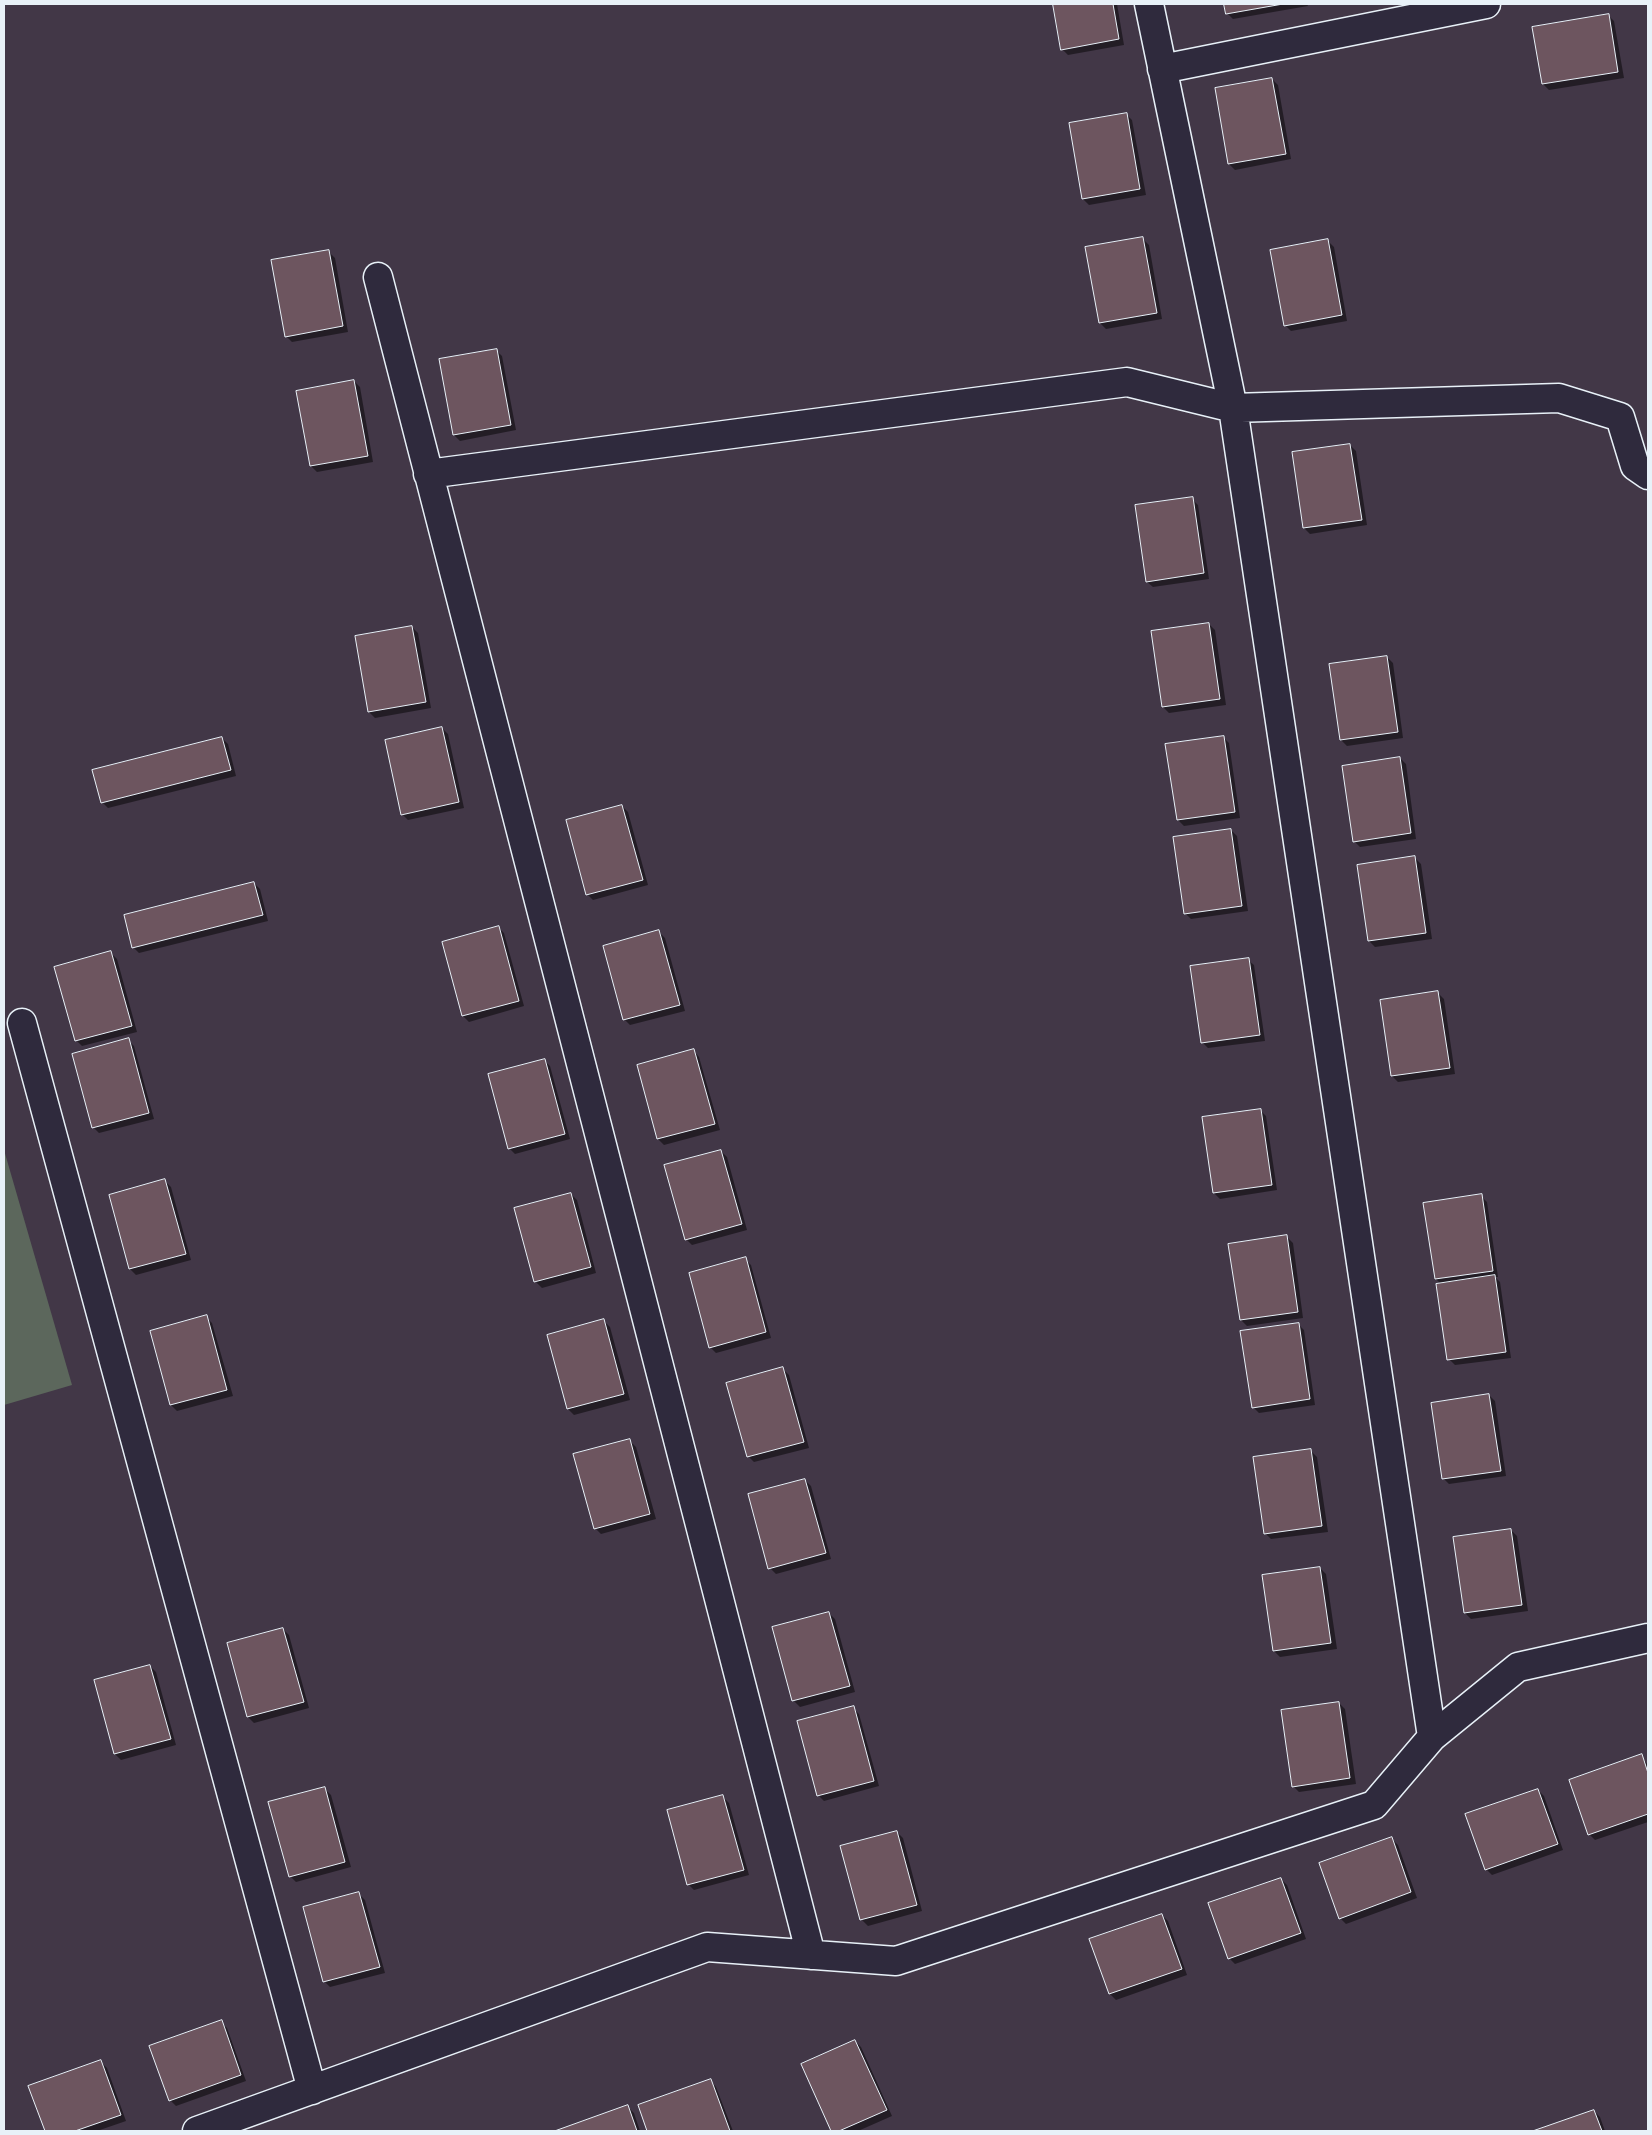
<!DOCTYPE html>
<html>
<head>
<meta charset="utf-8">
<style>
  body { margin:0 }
  #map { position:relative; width:1652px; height:2135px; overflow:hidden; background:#423747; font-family:Caveat,sans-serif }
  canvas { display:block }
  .frame { position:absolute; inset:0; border:5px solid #e8f1f8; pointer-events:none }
</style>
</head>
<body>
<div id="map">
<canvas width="1652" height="2135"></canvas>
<div class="frame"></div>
</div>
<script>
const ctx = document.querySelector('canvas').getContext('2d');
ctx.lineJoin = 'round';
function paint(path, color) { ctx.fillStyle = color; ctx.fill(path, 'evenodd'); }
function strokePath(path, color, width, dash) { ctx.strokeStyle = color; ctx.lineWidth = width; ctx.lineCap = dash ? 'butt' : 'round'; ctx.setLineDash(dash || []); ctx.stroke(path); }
const green = new Path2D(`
  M4 1150 72 1385 4 1405Z`);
const shadow = new Path2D(`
  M1054 4H1117L1124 45 1068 55 1062 49Z
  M1226 4H1307L1308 6 1233 19 1227 13Z
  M1608 15 1614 21 1624 78 1549 90 1543 84 1534 28Z
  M1272 79 1278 85 1291 159 1235 170 1229 164Z
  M1126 114 1132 120 1146 195 1089 205 1083 199Z
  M1143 239 1149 245 1162 319 1106 329 1100 323Z
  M1328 241 1334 247 1347 321 1291 331 1285 325Z
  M329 252 335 258 348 332 292 342 286 336Z
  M496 350 502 356 516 430 460 441 454 435Z
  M354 381 360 387 373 462 317 472 311 466Z
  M1350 445 1356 451 1367 525 1310 534 1304 528 1293 453Z
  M1192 499 1198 505 1209 579 1153 587 1147 582Z
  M1209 624 1215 630 1226 705 1169 713 1163 707Z
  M412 627 418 633 431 708 375 718 369 712Z
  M1387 657 1393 663 1403 738 1347 746 1341 740Z
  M442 728 448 734 464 808 408 820 402 814Z
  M1223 737 1229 743 1240 818 1184 826 1178 820Z
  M222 738 228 744 236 776 108 808 102 802Z
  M1400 758 1406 764 1416 839 1360 847 1354 841Z
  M622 806 628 812 648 885 593 900 587 894Z
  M1231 830 1237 836 1248 911 1191 919 1185 913Z
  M1415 858 1421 864 1432 939 1375 947 1369 941Z
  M254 883 260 889 268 921 139 953 133 947Z
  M499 928 504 933 524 1006 469 1022 463 1016 443 943Z
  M659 932 665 938 685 1011 630 1025 624 1019Z
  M111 953 117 959 137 1032 82 1046 76 1040Z
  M1248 960 1254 965 1265 1041 1208 1048 1202 1042Z
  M1438 993 1444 999 1455 1074 1398 1082 1392 1076Z
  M128 1040 134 1046 154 1119 99 1133 93 1127Z
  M694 1051 699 1057 720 1130 664 1145 658 1139 639 1066Z
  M544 1060 550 1066 570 1139 515 1154 509 1148Z
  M1260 1110 1266 1116 1277 1190 1220 1199 1214 1193 1204 1118Z
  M721 1151 727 1157 747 1230 692 1245 686 1239Z
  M165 1181 171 1187 191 1260 136 1275 130 1269Z
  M571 1194 577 1200 596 1273 542 1288 536 1282 515 1209Z
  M1481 1196 1487 1202 1498 1277H1495L1500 1282 1511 1358 1455 1365 1449 1359 1441 1284 1436 1279Z
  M1287 1237 1293 1243 1303 1318 1247 1326 1241 1320Z
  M745 1259 751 1265 771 1338 716 1353 710 1347Z
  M206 1317 212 1323 233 1396 177 1411 171 1405 152 1332Z
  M604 1321 610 1327 630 1400 574 1415 568 1409 548 1336Z
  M1298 1324 1304 1330 1315 1405 1259 1413 1253 1407Z
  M783 1369 789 1375 809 1448 754 1462 748 1456Z
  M1489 1395 1495 1401 1506 1476 1449 1484 1443 1478Z
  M630 1441 636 1447 656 1519 601 1534 595 1528Z
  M1311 1451 1317 1457 1328 1532 1271 1539 1265 1533Z
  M805 1480 811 1486 831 1559 776 1574 770 1568Z
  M1511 1530 1517 1536 1528 1611 1471 1619 1465 1613Z
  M1320 1568 1326 1574 1337 1649 1280 1657 1274 1651Z
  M829 1613 835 1619 855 1692 800 1707 794 1701 774 1628Z
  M283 1629 289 1635 309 1708 254 1723 248 1717Z
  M150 1666 156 1672 176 1745 121 1760 115 1754 95 1681Z
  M1339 1703 1345 1709 1356 1784 1299 1792 1293 1786Z
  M853 1708 859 1714 879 1786 824 1801 818 1795Z
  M1641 1756 1648 1765V1822L1595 1840 1589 1834Z
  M325 1789 331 1795 351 1867 296 1882 290 1876Z
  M1538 1790 1544 1796 1563 1850 1492 1875 1486 1869Z
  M723 1797 729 1803 749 1875 694 1890 688 1884Z
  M897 1832 903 1838 922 1911 868 1926 862 1920 841 1847Z
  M1392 1839 1398 1845 1417 1898 1346 1924 1340 1918Z
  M1281 1879 1287 1885 1306 1939 1235 1964 1229 1958Z
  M359 1894 365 1900 385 1973 330 1987 324 1981Z
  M1162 1915 1168 1921 1187 1975 1116 2000 1110 1994 1091 1940Z
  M221 2022 227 2028 246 2081 176 2106 170 2100Z
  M855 2041 861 2047 892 2116 858 2131H832L803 2064Z
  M101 2062 107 2068 126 2121 97 2131H46L30 2086Z
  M711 2081 716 2087 733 2131H649L640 2106Z
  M628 2107 634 2113 640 2131H557Z
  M1594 2111 1600 2117 1605 2131H1537Z`);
const building = new Path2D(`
  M1053 4H1113L1119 39 1061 50Z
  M1224 4H1283L1226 14Z
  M1609 14 1618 72 1542 84 1532 27Z
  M1272 78 1286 154 1228 164 1215 88Z
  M1127 113 1140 189 1082 199 1069 123Z
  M1143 237 1157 313 1099 323 1085 247Z
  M1328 239 1342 315 1284 326 1270 250Z
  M329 250 343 326 285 337 271 260Z
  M497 349 511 425 453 435 439 359Z
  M354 380 368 456 310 466 296 391Z
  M1350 444 1362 520 1303 528 1292 452Z
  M1193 497 1204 573 1146 582 1135 505Z
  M1209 623 1220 699 1162 707 1151 631Z
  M412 626 426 702 368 712 355 636Z
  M1387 656 1398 732 1340 740 1329 664Z
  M442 727 459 802 401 815 385 740Z
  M1224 736 1235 812 1177 820 1165 744Z
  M222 737 231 770 101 803 92 770Z
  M1400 757 1411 833 1353 842 1342 766Z
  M622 805 643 880 586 895 566 820Z
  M1231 829 1242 906 1184 914 1173 837Z
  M1415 856 1426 933 1368 941 1357 865Z
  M254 882 263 915 132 948 124 915Z
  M499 926 519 1001 462 1016 442 942Z
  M659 930 680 1005 623 1020 603 946Z
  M111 951 132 1026 75 1041 54 967Z
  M1249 958 1260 1035 1201 1043 1190 966Z
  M1438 991 1450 1068 1391 1076 1380 1000Z
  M129 1038 149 1113 92 1128 72 1054Z
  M694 1049 715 1124 657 1139 637 1065Z
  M545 1059 565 1134 508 1149 488 1074Z
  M1261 1109 1272 1185 1213 1193 1202 1117Z
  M721 1150 742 1224 685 1240 664 1165Z
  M165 1179 186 1254 129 1269 109 1195Z
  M571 1193 591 1267 534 1282 514 1208Z
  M1482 1194 1493 1271 1435 1279 1423 1203Z
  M1287 1235 1298 1312 1240 1320 1228 1244Z
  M746 1257 766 1332 709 1348 689 1273Z
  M1495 1275 1506 1352 1447 1360 1436 1284Z
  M207 1315 227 1390 170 1405 150 1331Z
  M604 1319 624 1394 567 1409 547 1335Z
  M1299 1323 1310 1399 1252 1408 1240 1331Z
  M783 1367 804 1442 747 1457 726 1383Z
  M1489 1394 1501 1471 1442 1479 1431 1403Z
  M630 1439 650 1514 594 1529 573 1454Z
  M1311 1449 1322 1526 1264 1534 1253 1457Z
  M805 1479 826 1553 768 1569 748 1494Z
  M1511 1529 1522 1605 1464 1613 1453 1537Z
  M1320 1567 1331 1643 1273 1651 1262 1575Z
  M829 1612 850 1686 792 1701 772 1627Z
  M283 1628 304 1702 247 1717 227 1643Z
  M150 1665 171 1739 114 1754 94 1680Z
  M1339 1702 1350 1778 1292 1787 1281 1710Z
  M854 1706 874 1781 817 1796 797 1721Z
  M1642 1754 1648 1773V1814L1588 1835 1569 1780Z
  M325 1787 345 1862 289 1877 268 1802Z
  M1538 1789 1558 1844 1485 1870 1465 1814Z
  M723 1795 744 1870 687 1885 667 1810Z
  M897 1831 917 1905 860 1920 840 1846Z
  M1392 1837 1411 1892 1339 1919 1319 1863Z
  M1281 1878 1301 1933 1228 1959 1208 1903Z
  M359 1892 380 1967 323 1982 303 1907Z
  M1162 1914 1182 1969 1109 1994 1089 1939Z
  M222 2020 241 2075 169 2101 149 2046Z
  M855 2040 887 2110 839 2131H831L801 2064Z
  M101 2060 121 2115 75 2131H45L28 2086Z
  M711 2079 730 2131H647L638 2105Z
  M628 2105 637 2131H555Z
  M1594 2110 1602 2131H1533Z`);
const minor = new Path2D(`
  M1149 4 1233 408 1432 1737
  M1162 69 1486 4
  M378 277 811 1955
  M428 474 1127 382 1233 408 1559 398 1620 417 1635 466 1648 475
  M22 1023 312 2090
  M197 2131 707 1947 896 1961 1374 1805 1432 1737 1518 1667 1648 1638`);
paint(green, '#5c675c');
paint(shadow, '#0007');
paint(building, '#6d555f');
strokePath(building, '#e8f1f8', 1);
strokePath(minor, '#e8f1f8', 31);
strokePath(minor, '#2f2a3d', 28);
</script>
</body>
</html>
